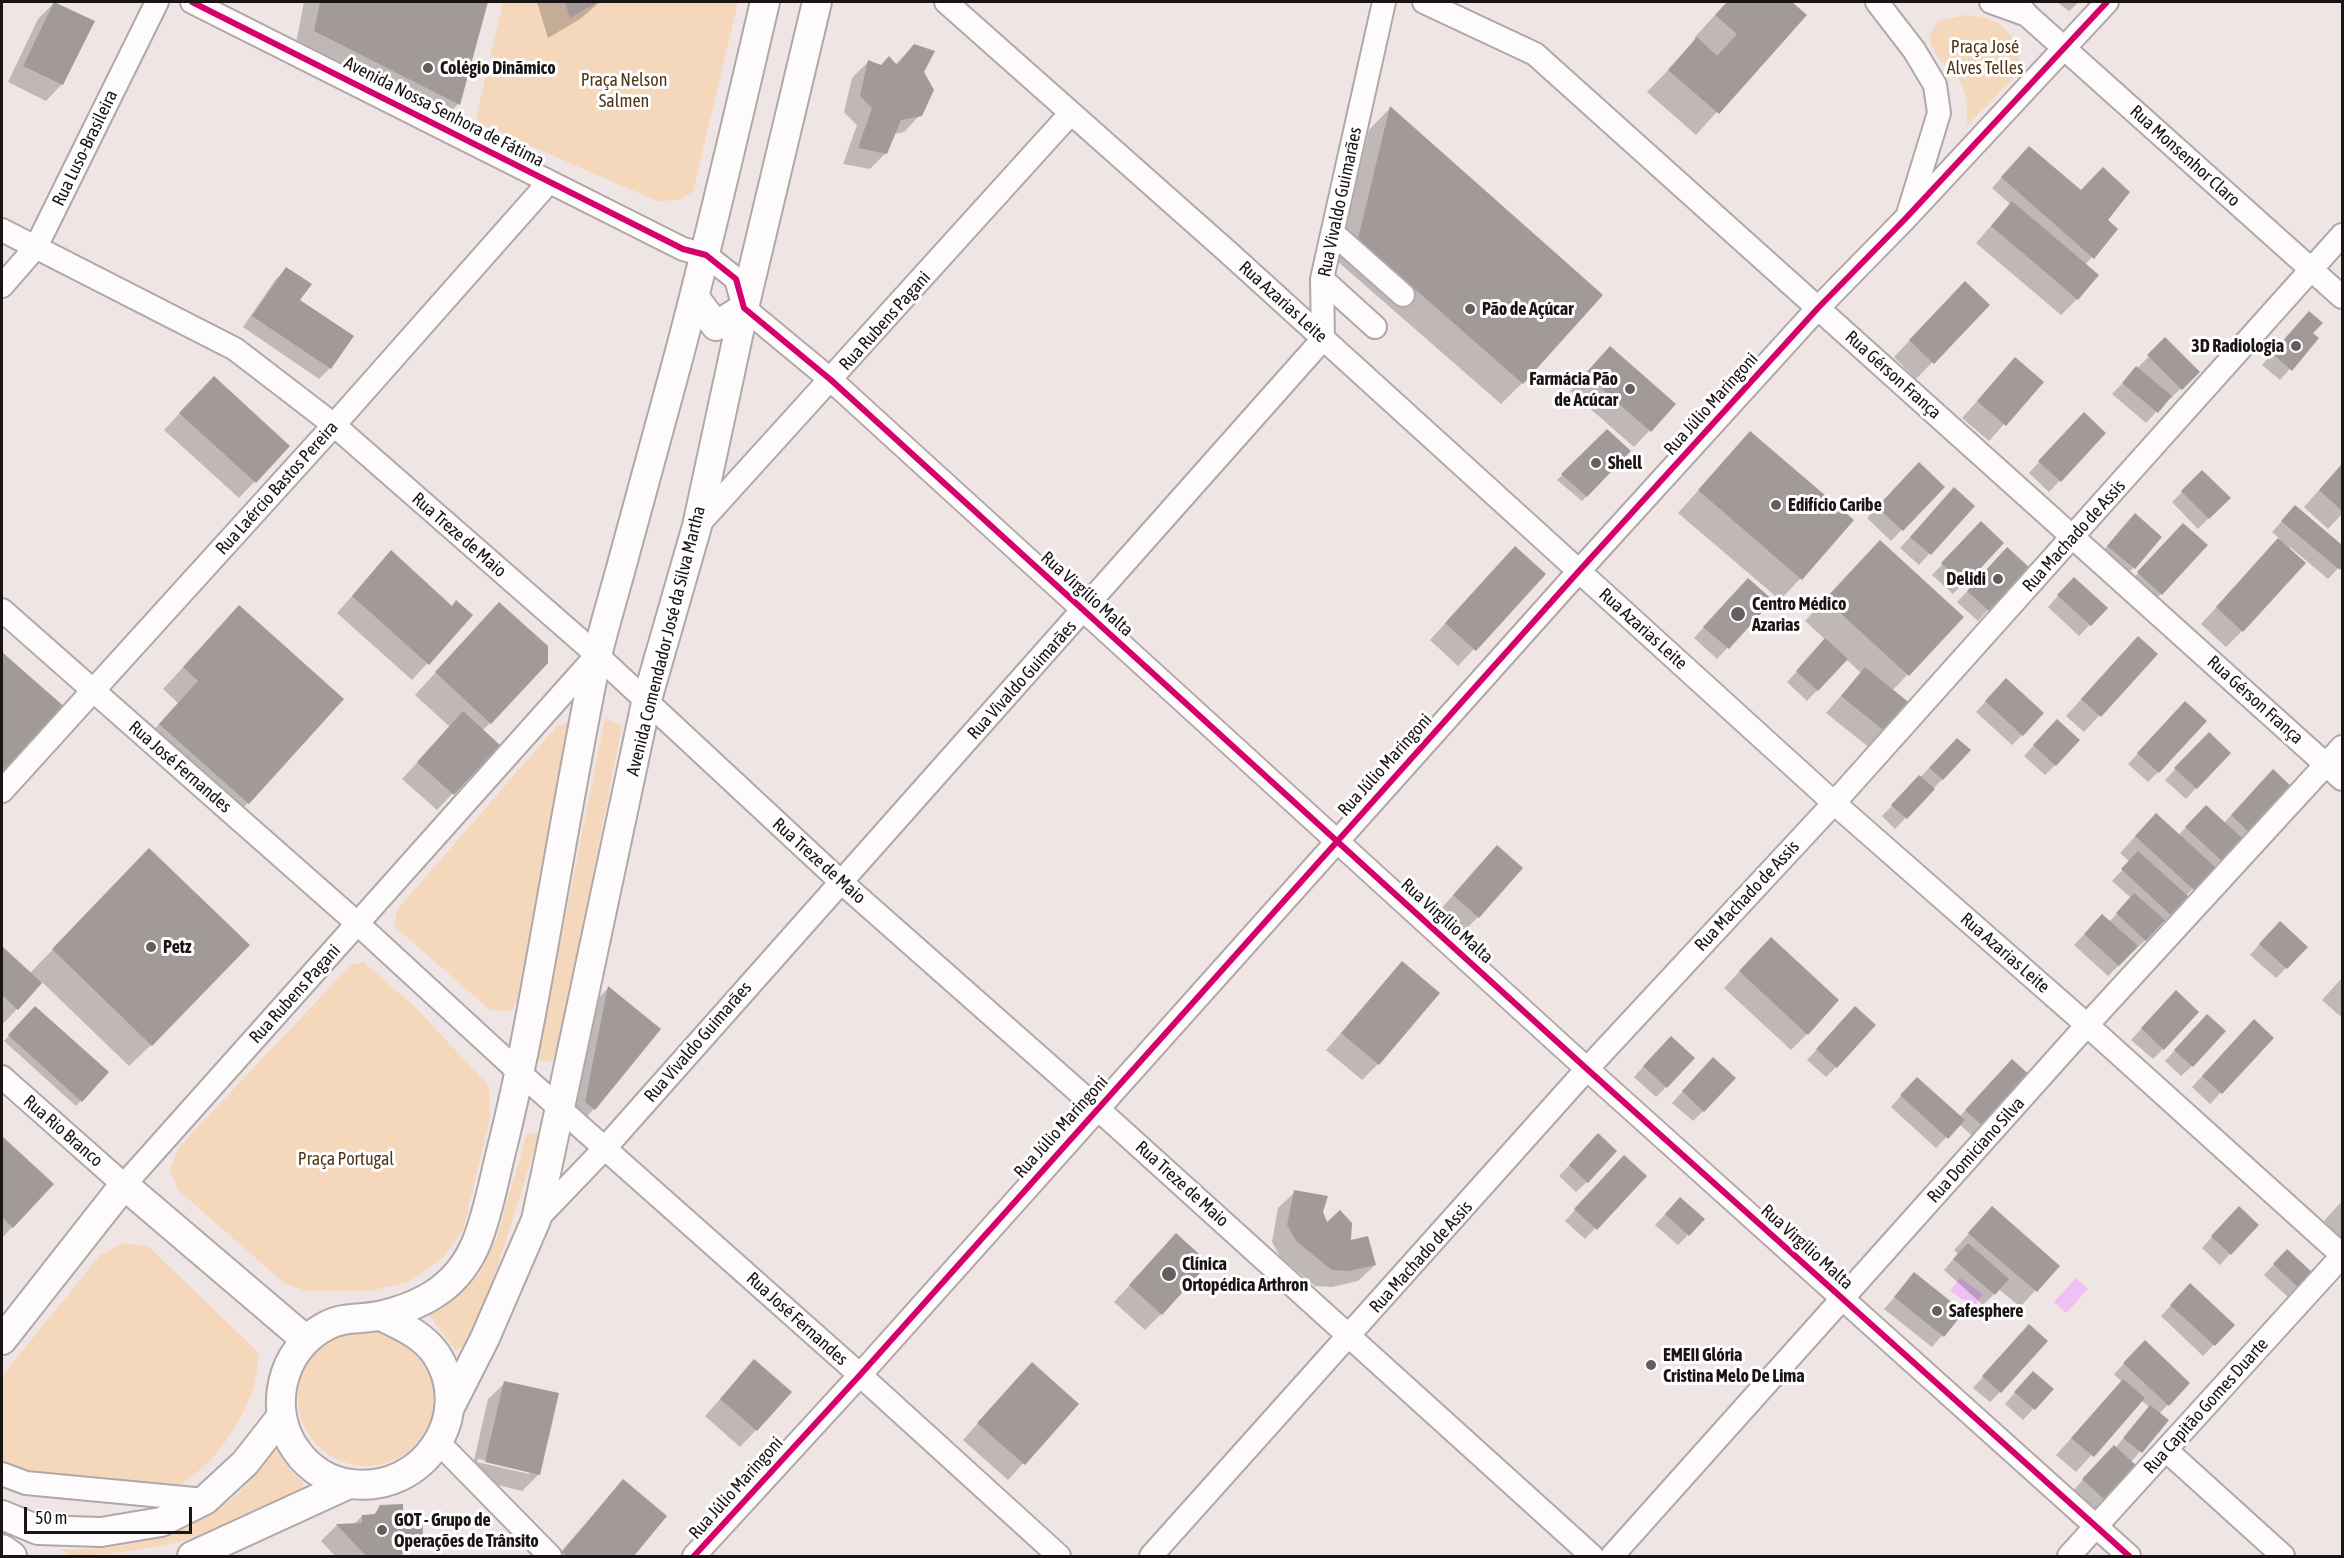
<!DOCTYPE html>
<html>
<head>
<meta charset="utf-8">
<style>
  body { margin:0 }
  #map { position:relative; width:2344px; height:1558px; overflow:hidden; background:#f0e5e5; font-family:"Asap Condensed",sans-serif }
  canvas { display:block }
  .frame { position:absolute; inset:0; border:3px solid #1b1415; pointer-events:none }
  .scale { position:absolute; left:24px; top:1507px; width:168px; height:27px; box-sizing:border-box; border:3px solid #1b1415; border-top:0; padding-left:8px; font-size:18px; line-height:21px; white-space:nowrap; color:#1b1415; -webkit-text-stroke:4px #fff; paint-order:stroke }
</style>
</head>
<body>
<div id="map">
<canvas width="2344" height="1558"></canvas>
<div class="frame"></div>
<div class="scale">50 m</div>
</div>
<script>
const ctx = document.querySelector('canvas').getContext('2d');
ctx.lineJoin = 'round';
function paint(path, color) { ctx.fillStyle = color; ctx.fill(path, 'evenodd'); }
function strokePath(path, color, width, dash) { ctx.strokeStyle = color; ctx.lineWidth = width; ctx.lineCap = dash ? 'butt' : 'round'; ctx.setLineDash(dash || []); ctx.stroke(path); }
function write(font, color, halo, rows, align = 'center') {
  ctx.font = font + ' "Asap Condensed",sans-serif'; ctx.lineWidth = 6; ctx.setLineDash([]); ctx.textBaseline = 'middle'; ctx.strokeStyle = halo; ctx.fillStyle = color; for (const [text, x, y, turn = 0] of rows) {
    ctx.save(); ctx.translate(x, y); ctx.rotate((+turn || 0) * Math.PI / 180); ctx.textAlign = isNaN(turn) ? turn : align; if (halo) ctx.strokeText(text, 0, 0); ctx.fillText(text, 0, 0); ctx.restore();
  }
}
const green = new Path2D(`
  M503 2H738L693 192 679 200 657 201 487 127 476 118Z
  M1965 15C1996 17 2005 25 2021 51L2015 76 1967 126C1968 109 1967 88 1955 75 1940 57 1935 61 1929 35L1938 21Z
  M605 718 622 725 558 1056 550 1062 537 1059Z
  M572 721 517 1001 510 1011 490 1010 394 926 397 910 557 726Z
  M364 962 416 1008 489 1086 490 1118 463 1231 442 1259 409 1282 369 1291H307L284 1283 178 1190 170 1170 178 1148 351 965Z
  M527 1133H540L486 1303 467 1343 456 1351 428 1314 458 1294 478 1276 497 1237Z
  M124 1243 149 1247 259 1353C257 1364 257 1378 253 1389 235 1439 198 1486 145 1499 127 1504 104 1502 85 1501 55 1500 29 1498 2 1483V1376L100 1255Z
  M298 1398a68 68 0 1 1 136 0a68 68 0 1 1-136 0Z
  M274 1447 290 1470 304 1483 300 1490C268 1505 236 1522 203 1535 180 1544 95 1558 72 1556 69 1555 64 1551 61 1549 118 1551 180 1537 227 1503 247 1489 260 1466 274 1447Z`);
const water = new Path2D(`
  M1960 1278 1983 1294 1974 1307 1950 1291Z
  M2076 1278 2088 1289 2066 1313 2054 1302Z`);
const shadow = new Path2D(`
  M304 2H486L458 104 437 126 294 53Z
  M537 2H600L580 19 548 38Z
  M1727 2H1789L1804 15 1696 135 1647 92 1697 40 1694 38Z
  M2057 2H2079L2069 11Z
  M54 3 62 84 46 101 8 82 38 19Z
  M914 45 923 72 920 115 904 132 894 134 886 153 870 169 843 164 857 125 844 112 852 78 868 62 881 67 895 65Z
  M1390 108 1522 383 1501 404 1337 261 1369 130Z
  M2019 158 2106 220 2116 229 2085 265 2077 299 2061 315 1976 243 2010 204 1992 188Z
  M287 269 298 300 330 368 319 379 243 327 276 279Z
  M1949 299 1988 305 1916 379 1894 357Z
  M2299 324 2317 338 2280 380 2262 365Z
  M2165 340 2198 372 2170 399 2169 398 2146 423 2112 394Z
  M1610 348 1674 404 1634 447 1570 391Z
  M2015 359 2042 382 1989 441 1962 418Z
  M198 394 288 446 239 498 164 430Z
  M2073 425 2104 433 2049 492 2029 473Z
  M1607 432 1629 451 1582 501 1557 480Z
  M1750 433 1801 578 1780 600 1678 513Z
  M2342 464V514L2328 529 2304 507Z
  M2202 472 2229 498 2198 529 2172 502Z
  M1908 475 1943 487 1891 541 1867 518Z
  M1944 500 1973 506 1919 565 1900 548Z
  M2295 507 2342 547V564L2328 579 2290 547 2242 631 2226 647 2201 624 2280 539 2272 532Z
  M2124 526 2133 568 2123 578 2098 557Z
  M1971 534 2002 543 1953 594 1932 575Z
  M2173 536 2161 594 2150 604 2128 584Z
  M391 552 451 607 471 615 412 680 337 613Z
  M1997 560 2027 567 1978 621 1957 602Z
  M1859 563 1962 617 1892 691 1910 706 1871 749 1826 713 1861 673 1846 659 1807 701 1787 682 1826 640 1805 621Z
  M1499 564 1544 574 1458 666 1430 640Z
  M2064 589 2106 608 2079 636 2048 607Z
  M1737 590 1771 601 1717 659 1694 638Z
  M239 607 248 803 226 824 139 746 178 703 163 689Z
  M478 626 490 723 482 731 498 745 437 810 402 779 450 727 415 695Z
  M2 654 66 711 2 782Z
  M2122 654H2156L2084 732 2066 716Z
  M1996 690 2022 735 2012 745 1976 712Z
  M2175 714 2158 772 2148 782 2128 764Z
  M2047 731 2055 765 2045 775 2024 756Z
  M2198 744 2196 788 2186 799 2165 780Z
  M1946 751H1969L1895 829 1882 816Z
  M2262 782 2251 834 2221 860 2186 896 2171 915 2108 976 2074 945 2092 926 2109 922 2131 898 2112 881 2130 862 2120 853 2140 831 2178 836 2195 817 2224 823Z
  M1497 847 1478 917 1462 933 1438 912Z
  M128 872 151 1045 129 1066 42 982 2 1025V948L29 974Z
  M2269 933 2286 968 2276 978 2250 955Z
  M1755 955 1807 1034 1791 1050 1724 988Z
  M1403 963 1378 1064 1362 1080 1326 1050Z
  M2342 978V1015L2341 1017 2322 1000Z
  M608 988 594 1109 578 1125 570 1118 593 1004Z
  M2165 1003 2163 1049 2153 1059 2131 1040Z
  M35 1008 107 1072 76 1106 4 1041Z
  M1845 1019 1836 1067 1826 1077 1807 1060Z
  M2197 1026 2192 1066 2181 1076 2165 1061Z
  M2243 1032 2272 1038 2210 1104 2192 1087Z
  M1660 1048 1666 1087 1656 1097 1634 1077Z
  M2012 1061 1977 1140 1959 1124 1936 1148 1891 1107 1907 1089 1959 1117Z
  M1703 1069V1111L1693 1121 1672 1103Z
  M2 1138 52 1184 2 1238Z
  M1588 1146 1587 1182 1576 1192 1559 1176Z
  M1613 1168 1644 1176 1585 1239 1565 1221Z
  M1295 1192 1321 1212 1327 1224 1375 1265 1358 1281 1332 1287 1315 1286 1281 1258 1272 1242 1278 1208Z
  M2342 1201V1238L2324 1221Z
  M1992 1208 2058 1266 2020 1307 1999 1289 1983 1305 1944 1270 1958 1254 1954 1250Z
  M1670 1209 1688 1235 1678 1245 1655 1225Z
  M2228 1219 2230 1254 2220 1265 2202 1248Z
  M1176 1235 1161 1314 1145 1330 1114 1302Z
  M2277 1261 2313 1275 2290 1299 2264 1275Z
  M1915 1274 1962 1312 1932 1347 1884 1309Z
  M2190 1285 2233 1325 2203 1356 2161 1316Z
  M2019 1336 2000 1392 1990 1402 1973 1388Z
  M2145 1342 2188 1383 2159 1414 2167 1420 2131 1462 2136 1467 2095 1511 2073 1491 2103 1457 2115 1448 2150 1408 2141 1400 2076 1472 2056 1455 2122 1382 2114 1374Z
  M754 1361 756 1430 740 1447 705 1416Z
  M1016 1380 1077 1404 1008 1480 963 1440Z
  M505 1383 539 1474 522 1491 470 1478 488 1399ZM478 1459 529 1471V1474L477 1462Z
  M2022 1384 2051 1390 2023 1420 2005 1404Z
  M623 1481 665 1516 632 1556H557Z
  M381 1507 402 1514 421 1535 399 1556H335L321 1541 337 1525H353L362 1516H372Z`);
const building = new Path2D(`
  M54 2 95 21 63 85 23 66Z
  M320 2H488L460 105 314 31Z
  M565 2H598L570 18Z
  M1727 2H1792L1807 15 1719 114 1668 70 1697 37 1717 56 1737 34 1715 15Z
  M914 44 935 51 924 72 934 90 922 116 901 120 887 154 858 148 872 108 860 96 868 60 881 65 889 56 897 65Z
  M1390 106 1603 295 1523 384 1358 239Z
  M2029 146 2081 190 2103 167 2130 192 2108 220 2118 229 2094 259 2001 177Z
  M2012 201 2099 275 2078 300 1991 226Z
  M286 267 312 284 300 300 354 336 331 369 252 316Z
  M1965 281 1990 305 1934 364 1909 340Z
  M2309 311 2323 323 2313 333 2319 338 2292 371 2272 353Z
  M2165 337 2200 372 2182 390 2147 355Z
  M1610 346 1676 404 1651 432 1585 374Z
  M2015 357 2044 382 2006 426 1977 401Z
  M2136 366 2172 396 2158 413 2122 383Z
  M214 376 290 446 256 483 179 413Z
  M2084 412 2106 433 2061 482 2038 461Z
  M1607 429 1631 451 1587 497 1561 474Z
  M1750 431 1854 520 1802 580 1698 490Z
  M1919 462 1945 487 1903 531 1877 507Z
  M2342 464V511L2319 490Z
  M2202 470 2231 498 2209 519 2181 491Z
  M1954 487 1975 506 1931 555 1910 537Z
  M2295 505 2342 545V566L2340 570 2281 521Z
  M2135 513 2162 537 2135 569 2107 546Z
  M1981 521 2004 543 1965 585 1941 563Z
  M2183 523 2208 545 2162 595 2137 572Z
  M2278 538 2306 563 2243 632 2216 607Z
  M1880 540 1964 617 1909 676 1825 599Z
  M1515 546 1546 574 1476 651 1445 623Z
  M2007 547 2029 567 1989 611 1967 591Z
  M391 550 452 606 456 600 473 615 429 665 352 596Z
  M2074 577 2108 608 2091 626 2057 595Z
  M1748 578 1773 600 1729 649 1703 627Z
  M499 602 548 646V663L491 724 435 672Z
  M239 605 344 699 249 804 159 724 198 681 183 667Z
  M2138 636 2158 654 2101 717 2081 699Z
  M1825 638 1848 659 1818 691 1796 671Z
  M2 652 68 710 2 784Z
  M1865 667 1912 705 1888 734 1841 696Z
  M2006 678 2044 713 2023 736 1985 701Z
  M2185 701 2207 721 2159 773 2137 753Z
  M463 711 500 745 454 795 417 762Z
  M2057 719 2080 740 2056 766 2033 745Z
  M2209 732 2231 753 2197 789 2174 768Z
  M1957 738 1971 750 1943 780 1929 768Z
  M2273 769 2294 789 2252 835 2231 815Z
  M1919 775 1935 789 1907 819 1891 805Z
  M2206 805 2243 839 2222 861 2185 827Z
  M2156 813 2215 867 2194 890 2135 836Z
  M1497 845 1523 868 1479 918 1453 895Z
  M149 848 250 945 152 1046 52 949Z
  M2138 851 2189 897 2172 916 2121 869Z
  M2134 893 2165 920 2146 941 2116 913Z
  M2102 914 2138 946 2119 966 2084 934Z
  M2280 921 2308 947 2287 969 2259 944Z
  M1771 937 1839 1000 1808 1035 1739 971Z
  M2 946 42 983 18 1010 2 995Z
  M1402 961 1440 993 1379 1065 1341 1033Z
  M608 986 661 1029 595 1110 585 1102Z
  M2176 990 2199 1012 2164 1050 2141 1028Z
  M35 1006 109 1072 82 1102 8 1035Z
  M1855 1006 1876 1025 1837 1068 1816 1049Z
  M2207 1014 2226 1031 2193 1067 2174 1050Z
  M2254 1019 2274 1038 2222 1094 2202 1076Z
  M1671 1036 1695 1058 1667 1088 1643 1066Z
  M1713 1057 1736 1078 1704 1112 1682 1091Z
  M2012 1059 2035 1080 1988 1131 1965 1110Z
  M1917 1077 1965 1120 1948 1139 1900 1095Z
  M1598 1133 1617 1151 1588 1183 1569 1165Z
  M2 1136 54 1184 13 1228 2 1217Z
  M1624 1155 1647 1176 1597 1230 1574 1209Z
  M1294 1190 1328 1196 1323 1212 1327 1222 1340 1210 1352 1223 1351 1240 1368 1236 1376 1265 1349 1271 1332 1270 1297 1242 1287 1225Z
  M1680 1197 1705 1219 1689 1236 1665 1214Z
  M1992 1206 2060 1266 2037 1292 1968 1233Z
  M2239 1206 2259 1225 2231 1255 2211 1236Z
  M1176 1233 1209 1263 1162 1315 1129 1285Z
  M1968 1243 2009 1279 1995 1295 1953 1259Z
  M2287 1249 2315 1275 2301 1290 2273 1264Z
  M1914 1272 1964 1312 1944 1337 1894 1297Z
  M2190 1283 2235 1325 2215 1346 2170 1305Z
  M2029 1324 2048 1341 2001 1393 1982 1376Z
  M2145 1340 2190 1383 2169 1406 2123 1363Z
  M754 1359 792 1392 757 1431 720 1399Z
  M1032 1362 1079 1404 1025 1465 977 1423Z
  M2033 1371 2054 1389 2035 1410 2014 1392Z
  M2123 1379 2145 1398 2094 1457 2071 1438Z
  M504 1381 559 1393 540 1475 485 1462Z
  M2150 1405 2169 1420 2142 1453 2123 1438Z
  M2114 1445 2138 1467 2107 1502 2082 1479Z
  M623 1479 667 1516 634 1556H567L562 1552Z
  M403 1504V1512L422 1511 423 1535 400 1556H366L336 1524 362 1523V1515L375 1514 380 1505Z`);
const minor = new Path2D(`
  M192 2 683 249 706 255 736 279 744 308 831 380 1587 1069 2129 1556
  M946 2 1229 253 1834 803 2087 1025 2342 1255
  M1424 2 1535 54 2342 779
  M1877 2 1914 50 1935 85 1939 113 1908 214
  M1991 2 2027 15 2017 2
  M2027 15 2342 297
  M2 230 235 349 334 425 597 655 840 881 1098 1109 1592 1556
  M1333 233 1403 295
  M1322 279 1375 327
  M2 286 36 247 157 2
  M697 526 1071 113
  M2 610 358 924 520 1073 860 1375 1059 1556
  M2 791 334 425 549 182
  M2 1077 124 1185 597 655
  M536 1220 605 1148 1323 339 1322 279 1384 2
  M438 1442 550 1556
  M2166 1450 2283 1556
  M2 1474 26 1483 205 1500
  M694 1556 860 1375 1579 571 1818 308 1906 218 2107 2
  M1151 1556 1587 1069 1834 803 2342 235
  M1612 1556 2087 1025 2342 747
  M2069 1556 2342 1256`);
const major = new Path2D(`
  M695 298 716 326 744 308
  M381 1316C401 1326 422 1334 436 1354 476 1415 423 1493 352 1484 330 1482 309 1469 296 1450 267 1410 281 1349 326 1326 344 1316 363 1320 383 1315 427 1304 460 1284 477 1241 488 1213 493 1185 500 1156 512 1109 522 1062 531 1014 553 896 572 778 596 660 604 626 615 591 624 557 641 495 658 432 675 370 708 248 736 125 765 2
  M2 1340 124 1185 306 1340
  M449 1409 485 1338 536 1220 646 703 697 526 744 308 817 2
  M2 1515 38 1530 101 1532 161 1522 205 1500 245 1463 281 1417
  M2 1549 12 1556
  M192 1556 349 1484`);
const cycleway = new Path2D(`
  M192 2 683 249 706 255 736 279 744 308 831 380 1587 1069 2129 1556
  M694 1556 860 1375 1579 571 1818 308 1906 218 2107 2`);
const markers = [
  [428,68,6,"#665d5e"],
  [1470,309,6,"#665d5e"],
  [2296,346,6,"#665d5e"],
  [1630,389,6,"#665d5e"],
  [1596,463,6,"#665d5e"],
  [1776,505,6,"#665d5e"],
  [1998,579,6,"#665d5e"],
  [1738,614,8,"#665d5e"],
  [151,947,6,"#665d5e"],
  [1169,1274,8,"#665d5e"],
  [1937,1311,6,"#665d5e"],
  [1651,1365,6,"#665d5e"],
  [382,1530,6,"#665d5e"]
];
const parkNames = [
  ["Praça José",1985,47],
  ["Alves Telles",1985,68],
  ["Praça Nelson",624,80],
  ["Salmen",624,101],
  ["Praça Portugal",346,1159]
];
const poiNames = [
  ["Colégio Dinãmico",440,68],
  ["Pão de Açúcar",1482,309],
  ["3D Radiologia",2284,346,"right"],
  ["Farmácia Pão",1618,379,"right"],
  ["de Acúcar",1618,400,"right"],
  ["Shell",1608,463],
  ["Edifício Caribe",1788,505],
  ["Delidi",1986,579,"right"],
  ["Centro Médico",1752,604],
  ["Azarias",1752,625],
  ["Petz",163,947],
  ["Clínica",1182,1264],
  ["Ortopédica Arthron",1182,1285],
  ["Safesphere",1949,1311],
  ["EMEII Glória",1663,1355],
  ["Cristina Melo De Lima",1663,1376],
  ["GOT - Grupo de",394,1520],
  ["Operações de Trânsito",394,1541]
];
const streetNames = [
  ["Avenida Nossa Senhora de Fátima",444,112,27],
  ["Rua Luso-Brasileira",85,148,-64],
  ["Rua Monsenhor Claro",2185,156,42],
  ["Rua Vivaldo Guimarães",1340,202,-78],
  ["Rua Azarias Leite",1283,302,42],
  ["Rua Rubens Pagani",885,321,-48],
  ["Rua Gérson França",1893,375,42],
  ["Rua Júlio Maringoni",1711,404,-48],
  ["Rua Laércio Bastos Pereira",277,488,-48],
  ["Rua Treze de Maio",459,535,41],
  ["Rua Machado de Assis",2074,536,-48],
  ["Rua Virgílio Malta",1087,594,42],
  ["Rua Azarias Leite",1643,629,42],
  ["Avenida Comendador José da Silva Martha",666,641,-76],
  ["Rua Vivaldo Guimarães",1022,680,-48],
  ["Rua Gérson França",2255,700,42],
  ["Rua Júlio Maringoni",1385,765,-48],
  ["Rua José Fernandes",180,767,41],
  ["Rua Treze de Maio",819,861,42],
  ["Rua Machado de Assis",1747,896,-47],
  ["Rua Virgílio Malta",1447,921,42],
  ["Rua Azarias Leite",2005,953,41],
  ["Rua Rubens Pagani",295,994,-48],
  ["Rua Vivaldo Guimarães",698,1042,-49],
  ["Rua Júlio Maringoni",1061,1127,-48],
  ["Rua Rio Branco",63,1131,41],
  ["Rua Domiciano Silva",1976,1150,-48],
  ["Rua Treze de Maio",1182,1184,42],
  ["Rua Virgílio Malta",1807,1247,42],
  ["Rua Machado de Assis",1421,1257,-48],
  ["Rua José Fernandes",797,1319,42],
  ["Rua Capitão Gomes Duarte",2206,1406,-48],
  ["Rua Júlio Maringoni",736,1488,-48]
];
paint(green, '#f5d7bc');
paint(water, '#eec0f3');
paint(shadow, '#0003');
paint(building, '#a29a99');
strokePath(minor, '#b0a8a8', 26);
strokePath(major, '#b0a8a8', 32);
strokePath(minor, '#fdfbfb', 22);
strokePath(major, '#fdfbfb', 28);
strokePath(cycleway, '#d6006c', 6);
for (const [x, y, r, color] of markers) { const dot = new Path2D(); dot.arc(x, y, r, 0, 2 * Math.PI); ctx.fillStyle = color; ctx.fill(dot); strokePath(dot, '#fff', 2); }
write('18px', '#523717', '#fff', parkNames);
write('bold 18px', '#1b1415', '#fff', poiNames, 'left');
write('18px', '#1b1415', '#fff', streetNames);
</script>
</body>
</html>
